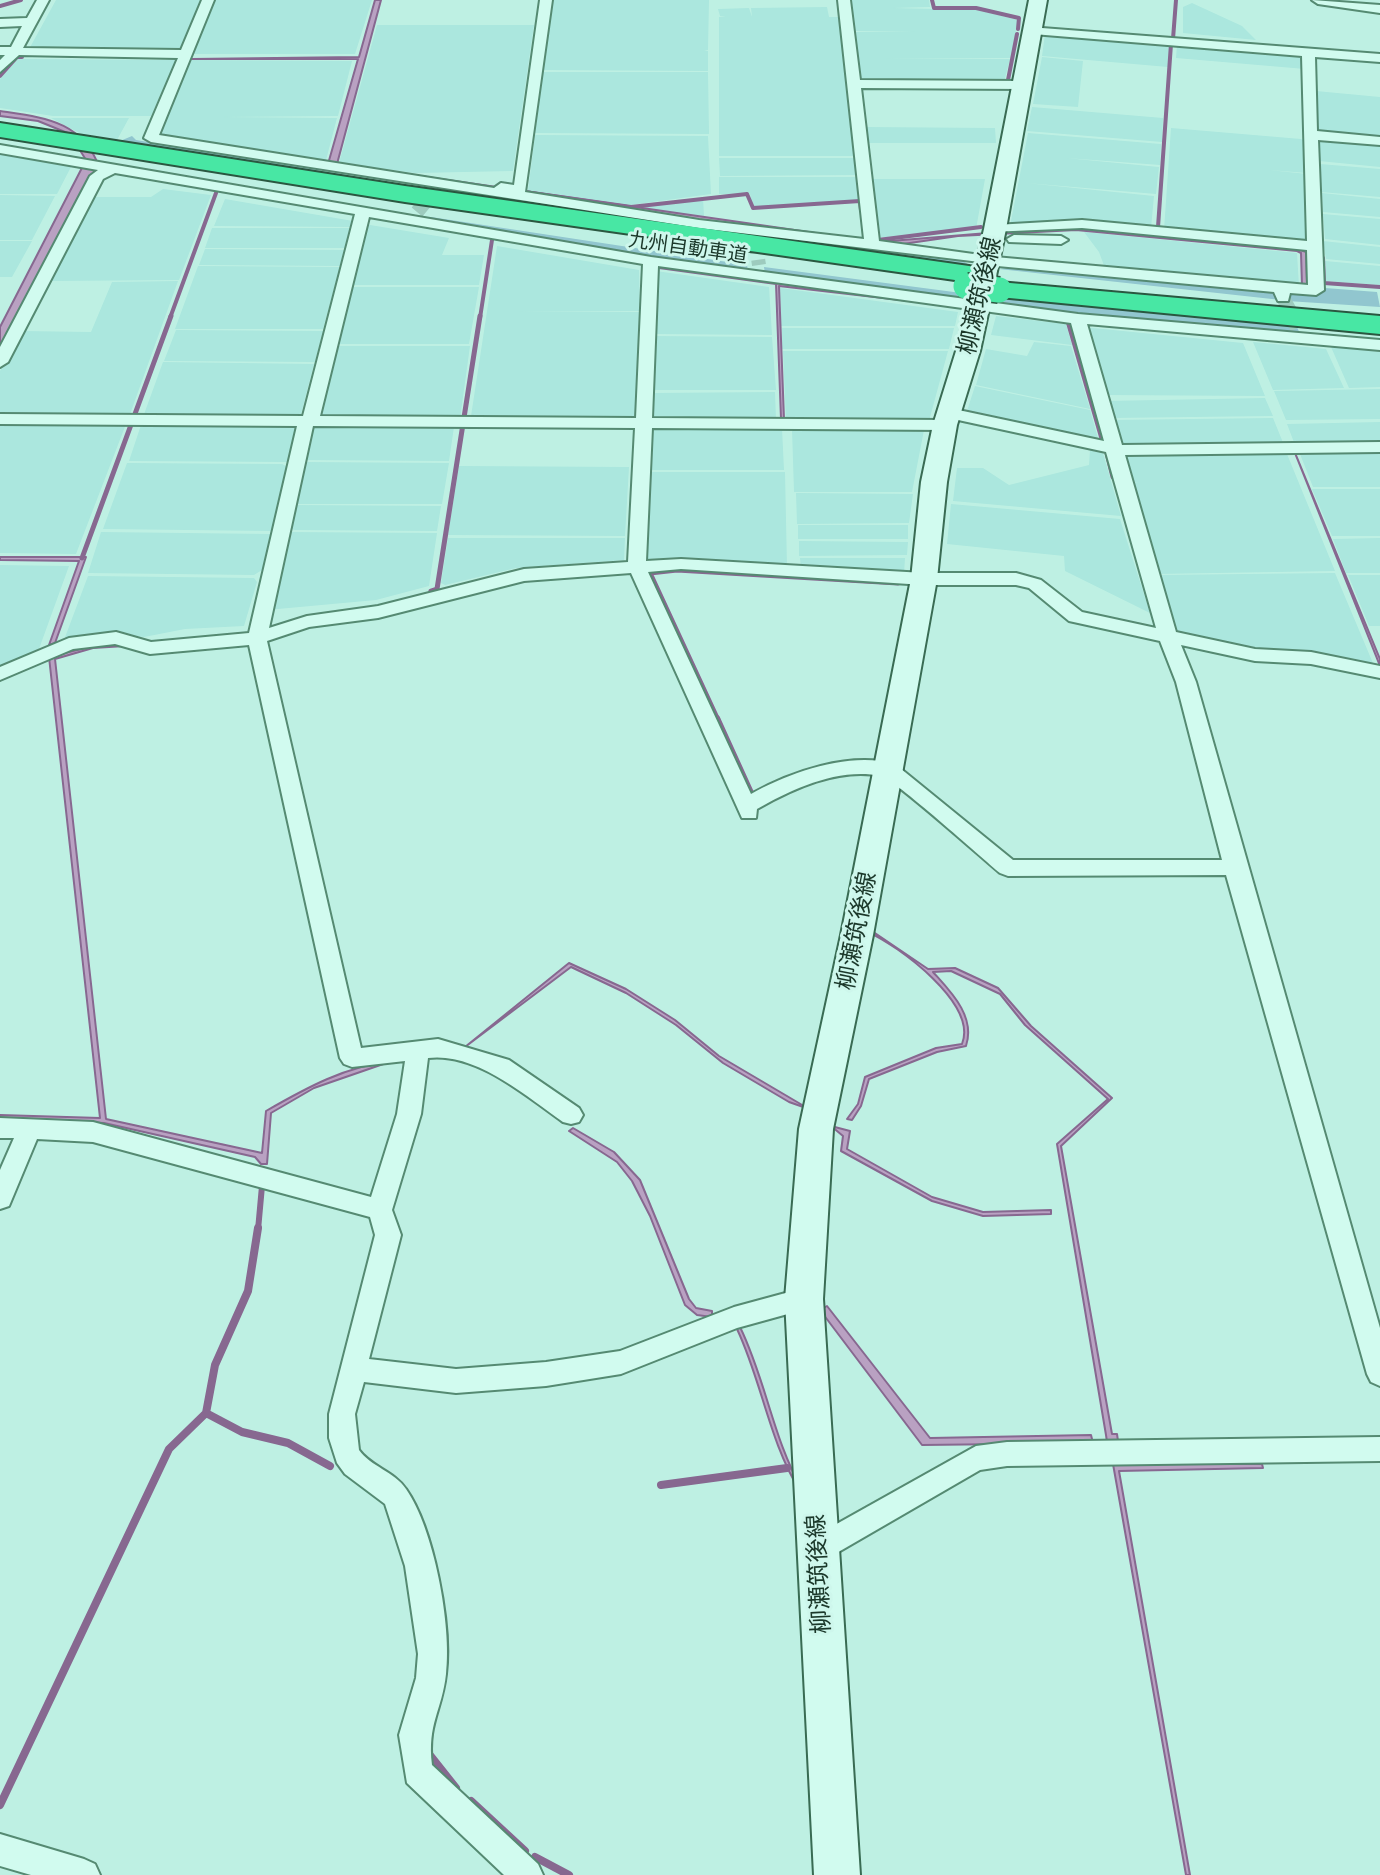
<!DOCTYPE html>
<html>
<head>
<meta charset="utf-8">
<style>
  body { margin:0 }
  canvas { display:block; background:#bef0e3 }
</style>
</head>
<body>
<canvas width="1380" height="1875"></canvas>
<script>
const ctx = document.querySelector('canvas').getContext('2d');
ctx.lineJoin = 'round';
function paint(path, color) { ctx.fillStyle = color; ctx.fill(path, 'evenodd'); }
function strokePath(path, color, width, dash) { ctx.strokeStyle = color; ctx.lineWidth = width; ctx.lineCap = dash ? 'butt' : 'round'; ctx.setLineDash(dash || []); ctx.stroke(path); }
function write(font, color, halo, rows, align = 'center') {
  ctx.font = font + ' "Crimson Pro","Noto Sans JP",serif'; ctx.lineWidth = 6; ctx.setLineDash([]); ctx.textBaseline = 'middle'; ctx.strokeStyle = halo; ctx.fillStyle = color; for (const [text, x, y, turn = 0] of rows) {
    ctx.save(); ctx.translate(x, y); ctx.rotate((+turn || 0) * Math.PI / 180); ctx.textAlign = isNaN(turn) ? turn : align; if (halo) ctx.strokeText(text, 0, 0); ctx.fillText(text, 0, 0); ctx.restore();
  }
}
const farmland = new Path2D(`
  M56 0H201L179 52 28 51Z
  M213 0H372L355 54H192Z
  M551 0H709L708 50 704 51H708V71L543 70Z
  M849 0H929L930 7 893 8 977 10 1018 20 1011 58H885L1010 59 1004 82 857 83 854 32 915 31H853Z
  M1192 3 1242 26 1256 40 1183 33V7Z
  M827 7 829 17H839L854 156H719V17L726 16H720L718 9 749 8 752 17 751 8Z
  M377 25H534L513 171 415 173 339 163Z
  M1045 34 1170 44 1168 67 1042 56Z
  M1177 44 1303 55 1305 69 1176 58Z
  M1042 57 1083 61 1078 107 1033 104Z
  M18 59 176 60 151 116H53L0 108V79Z
  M187 60 352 61 338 116 223 117 337 118 325 164 155 137Z
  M543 72H708L709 134 535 133Z
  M1316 91 1380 97V140L1319 135Z
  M1032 107 1163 118 1162 142 1027 131Z
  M51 118H129L117 140 85 136Z
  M864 127 995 128 996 143H866Z
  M1171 128 1301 139 1306 142 1307 173 1269 170 1307 174 1308 243 1164 230Z
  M1028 133 1161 144 1160 165 1066 158 1159 167 1156 194 1026 183 1154 196 1151 228 1083 223 1010 226Z
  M535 135 708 136 711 194 630 205 528 191Z
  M1318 139 1380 144V167L1319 161Z
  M0 153 72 165 57 194H0Z
  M719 158H854L857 175 720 176Z
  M1320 164 1380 169V197L1321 192Z
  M719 177H856L859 200 753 207 750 194H719Z
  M869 179H985L976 229 876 238Z
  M163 189 211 195 179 280 48 281 91 197H151Z
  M1322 193 1380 199V217L1323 212Z
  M0 195 55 196 32 240H0Z
  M703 198 704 216 634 208Z
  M225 199 353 221V222L352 227 214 226Z
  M1323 214 1380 219V245L1325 239Z
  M364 224 449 238 442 255H484L479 285H349Z
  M212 228H351L346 248H205Z
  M1084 232 1297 253 1299 286 1106 271 1099 252Z
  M0 241H32L12 277H0Z
  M1323 241 1380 247V264L1326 259Z
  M497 246 639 270 640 311H518L640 312 635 418 471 416Z
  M205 249 345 250 341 266 199 265Z
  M1325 261 1380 266V285L1326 281Z
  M198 266 340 267 323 329H175Z
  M656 271 769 287 772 335 652 334Z
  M178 281 129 417H0V371L22 331 91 332 112 282Z
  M349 287H479L469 344H335Z
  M780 288 958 312 955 326H781Z
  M996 316 1066 324 1072 345 991 335Z
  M1083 327 1243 343 1265 396 1103 395Z
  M782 328H954L949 349H782Z
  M176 330 323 331 315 362 164 361Z
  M651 336 772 337 776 390H649Z
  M1034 342 1071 346 1090 409 976 385 986 349 1027 356Z
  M1253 342 1326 349 1344 388 1273 390Z
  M335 346H470L460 419H317Z
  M1331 347 1380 351V387L1349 388Z
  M783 351H948L929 421 786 420Z
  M163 362 314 364 300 418 143 417Z
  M975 386 1090 410 1099 442 967 411Z
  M1380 389V419L1286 420 1274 391Z
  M775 392 776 420H648L649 393Z
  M1265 398 1273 416 1111 418 1105 401Z
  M1273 418 1284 445 1118 447 1110 420Z
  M1380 422V443L1295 445 1287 424Z
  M0 424H126L76 554 0 553Z
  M320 424 454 427 449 461 304 460 312 427Z
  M141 425 298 426 287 462 129 461Z
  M648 427 782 428 784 470H646Z
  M792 429 924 430 912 492H794Z
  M1090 450 1103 453 1121 516 953 501 957 468H983L1009 485 1089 465Z
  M1380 453V487H1313L1300 454Z
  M1287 454 1335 571 1156 574 1129 483 1139 482H1129L1121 457Z
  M304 462 449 463 442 504H294Z
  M127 463 282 464 288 467 271 531 103 529Z
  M459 466 629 467 625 536 448 535Z
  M646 472H785L787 567 642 563Z
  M1312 489H1380V536H1332Z
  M796 493 913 494 909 523 797 524Z
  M951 504 1120 519 1150 613 1065 571 1064 556 947 544Z
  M294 505 441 506 437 531 295 530 288 528Z
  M798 525H908V539H798Z
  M101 532 271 534 262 570 254 575 88 573Z
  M286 532 437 533 429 586 376 600 267 610Z
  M448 538H625L624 560 516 568 445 585 441 583Z
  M1380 538V573H1346L1333 539Z
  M799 542V541L908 542 907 555 799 556Z
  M800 558H905L904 574 801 568Z
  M0 565 69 566 39 649 0 666Z
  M1335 573 1375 668 1258 651 1173 631 1158 575Z
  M1380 575V626H1369L1348 575Z
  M88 576 254 578 257 582 244 626 185 629 144 637 108 633 64 640Z`);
const green = new Path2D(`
  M132 136 136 140 430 189 120 141Z
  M431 217 747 265 748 272 418 218Z
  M757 235 961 260 973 267 757 238Z
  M1023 266 1270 290 1281 300 999 269Z
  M764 267 969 294 958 301 765 274Z
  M1325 288 1377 292 1380 307 1287 301 1284 290 1323 292Z
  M996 298 1297 327 1302 338 1005 309 998 305Z`);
const water = new Path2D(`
  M375 0H381L337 164 864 240 866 244 446 185 328 164 358 59H192L359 57Z
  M0 111C46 118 83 121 100 169L0 353V327L86 160 70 134 38 121 0 116Z
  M1049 228H1078L1298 249 1306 252 1307 283 1310 284 1302 286 1301 253 1297 251 1076 230 958 236 896 245 878 242Z
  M659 268 961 307 779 286 784 419H781L776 284Z
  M1295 453 1380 659V666Z
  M0 557H86L55 643 49 645 79 561 0 560Z
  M93 646H125L93 648 55 659 106 1119 262 1153 266 1111C306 1088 346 1066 392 1061L314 1088 271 1113 267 1164H261L255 1157 104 1123 0 1118V1115L100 1118 49 657Z
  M869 929 928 969 955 968 998 988 1031 1026 1112 1098 1061 1146 1112 1434H1117L1118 1441 1107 1442 1106 1435 1057 1144 1108 1099 1025 1025 1000 994 951 971 933 972C950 991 976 1016 966 1046L937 1052 869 1079 861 1106 852 1120 847 1119 858 1104 865 1077 936 1048 962 1044C978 1004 899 946 868 932Z
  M569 963 626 989 675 1020 719 1056 809 1109 789 1102 723 1063 676 1025 626 993 571 967 465 1047Z
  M831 1126 850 1131 847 1149 932 1197 983 1212 1051 1210V1214L983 1216 932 1201 841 1151 843 1136Z
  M573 1128 614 1152 640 1180 689 1299 696 1308 712 1311V1317L697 1315 685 1305 650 1216 632 1181 617 1162 569 1131Z
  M827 1306 930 1438 1091 1435 1093 1443 922 1445 820 1310Z
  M740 1327C766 1380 773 1439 802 1489L800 1491C769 1441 762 1382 737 1329Z
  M1113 1464H1262L1263 1468 1119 1471 1190 1875H1186Z`);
const streamFar3 = new Path2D(`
  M932 0 934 8H976L1019 18 1018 29
  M0 6 21 0
  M1173 39 1176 0
  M0 76 17 57H22
  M1008 80 1017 34
  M525 192 631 207 747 194 753 208 860 201 861 210
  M1158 227 1171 44
  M878 240 981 227
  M1323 258 1324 283 1380 287
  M170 318 216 193
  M480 318 492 240`);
const streamFar2 = new Path2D(`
  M1068 321 1103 442
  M1107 453 1113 477
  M82 558 171 316
  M431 591 437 589 480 316
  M718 720 650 573 677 570 898 583`);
const streamFar1 = new Path2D(`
  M717 718 752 795
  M258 1230 262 1186`);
const stream = new Path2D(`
  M258 1228 248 1291 215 1365 206 1413 242 1432 288 1443 330 1466
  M661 1485 787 1468
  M429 1754 456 1788
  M471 1801 525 1851
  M0 1805 169 1449 206 1413
  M535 1857 569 1875`);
const streetTunnelFar1 = new Path2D(`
  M417 212 434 192
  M755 239 759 265
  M1283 298 1294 318`);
const streetTunnel = new Path2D(`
  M1293 316 1299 327`);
const street = new Path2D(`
  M37 0H49L23 48 181 50 202 0H214L159 135 494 188 501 183 514 185 540 0H552L525 192 699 220 864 239 838 0H850L860 80 1023 81 1030 85 1023 89 861 88 879 241 995 257 1308 285 1307 250 1082 228 990 232 988 229 995 225 1082 220 1307 241 1302 56 1033 34 1027 30 1029 27 1380 54V62L1315 57 1317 131 1380 137V145L1318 140 1324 290 1316 295 1290 293 1288 301H1278L1274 292 987 265 980 262 699 228 151 142 144 138 178 58 19 55 0 72V60L5 55H0V47H11L22 26 0 27V19L27 18Z
  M1312 0 1380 5V13L1318 4Z
  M0 145 651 257 1078 314 1380 340V350L1087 324 1122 445 1380 442V452L1125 455 1176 632 1255 649 1311 652 1380 666V678L1311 664 1255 661 1181 645 1196 682 1380 1328V1386L1371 1382 1367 1374 1226 875 1008 876 1000 873C983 859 893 778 881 776 839 767 792 789 757 809L756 818H742L631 573 524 581 378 618 309 627 267 641 361 1048 438 1039 509 1060 579 1108 583 1115 579 1122 571 1124 563 1122C526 1096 476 1052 428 1058L421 1114 392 1210 401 1235 369 1359 456 1369 546 1362 620 1351 734 1307 804 1288 813 1291 817 1299 813 1307 737 1328 621 1374 546 1386 456 1393 364 1382 355 1414 359 1450C371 1467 394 1471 406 1489 434 1529 452 1626 446 1674 442 1711 427 1723 432 1765L538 1864 543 1875H504L407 1783 399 1735 416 1678 418 1654 405 1566 385 1504 345 1474 337 1463 329 1438V1414L375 1235 370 1217 93 1142 37 1139 9 1206 0 1209V1170L14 1138H0V1118L93 1122 371 1197 397 1114 405 1061 352 1067 344 1064 340 1058 249 645 150 654 115 644 73 649 0 680V667L69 638 116 632 151 642 249 633 297 426 0 424V414L303 416 355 214 115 173 103 179 8 362 0 367V347L90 176 98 170 0 153ZM369 217 643 264 636 418 320 416ZM658 266 1071 323 1104 441 949 408 941 413 949 418 1106 452 1156 628 1082 612 1041 580 1016 573H924L681 559 646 561 652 428 945 430 953 425 945 420 652 418ZM313 426 635 428 628 562 524 569 378 606 307 616 269 628ZM681 569 924 585H1016L1029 588 1069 621 1160 641 1176 682 1222 860H1013L895 764C850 751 790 772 751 794L648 572Z
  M1014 235 1061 236 1068 240 1061 244 1009 242 1007 239Z
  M1380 1437V1461L1007 1466 980 1470 828 1558 818 1562 808 1558 804 1549 808 1540 976 1446 1007 1442Z
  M0 1834 84 1859 95 1864 100 1875H31L0 1866Z`);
const secondary = new Path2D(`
  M1029 0H1047L1006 229 980 351 957 425 947 482 937 579 873 935 833 1129 823 1299 860 1875H814L785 1299 799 1129 841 935 911 579 921 482 933 425 956 351 984 229Z`);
const highway = new Path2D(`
  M0 123 405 186 969 266 979 268 983 274 979 280 969 282 405 202 0 137Z
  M999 282 1380 316V334L989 296 985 290 989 284Z`);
const highwayBridge = new Path2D(`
  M966 286 999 290`);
const farStreetnames = [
  ["九州自動車道",688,248,8]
];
const streetNames = [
  ["柳瀬筑後線",980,296,-77],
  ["柳瀬筑後線",857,931,-79],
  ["柳瀬筑後線",819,1574,-93]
];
paint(farmland, '#abe7de');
paint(green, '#91c6cf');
paint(water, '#b9a1c2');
strokePath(water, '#876890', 2);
strokePath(streamFar3, '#876890', 4);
strokePath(streamFar2, '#876890', 5);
strokePath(streamFar1, '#876890', 6);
strokePath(stream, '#876890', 8);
strokePath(streetTunnelFar1, '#9dcbbe', 14, [14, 7]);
strokePath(streetTunnel, '#9dcbbe', 18, [18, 9]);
strokePath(street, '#558a72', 4);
strokePath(secondary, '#396b53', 4);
strokePath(highway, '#2a5740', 4);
paint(street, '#d1fbef');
paint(secondary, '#d1fbef');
paint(highway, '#48e7a4');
strokePath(highwayBridge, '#2a5740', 28, []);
strokePath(highwayBridge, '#48e7a4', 25);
write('20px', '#1b382a', '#cef7ec', farStreetnames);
write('24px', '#1b382a', '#cef7ec', streetNames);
</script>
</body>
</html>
